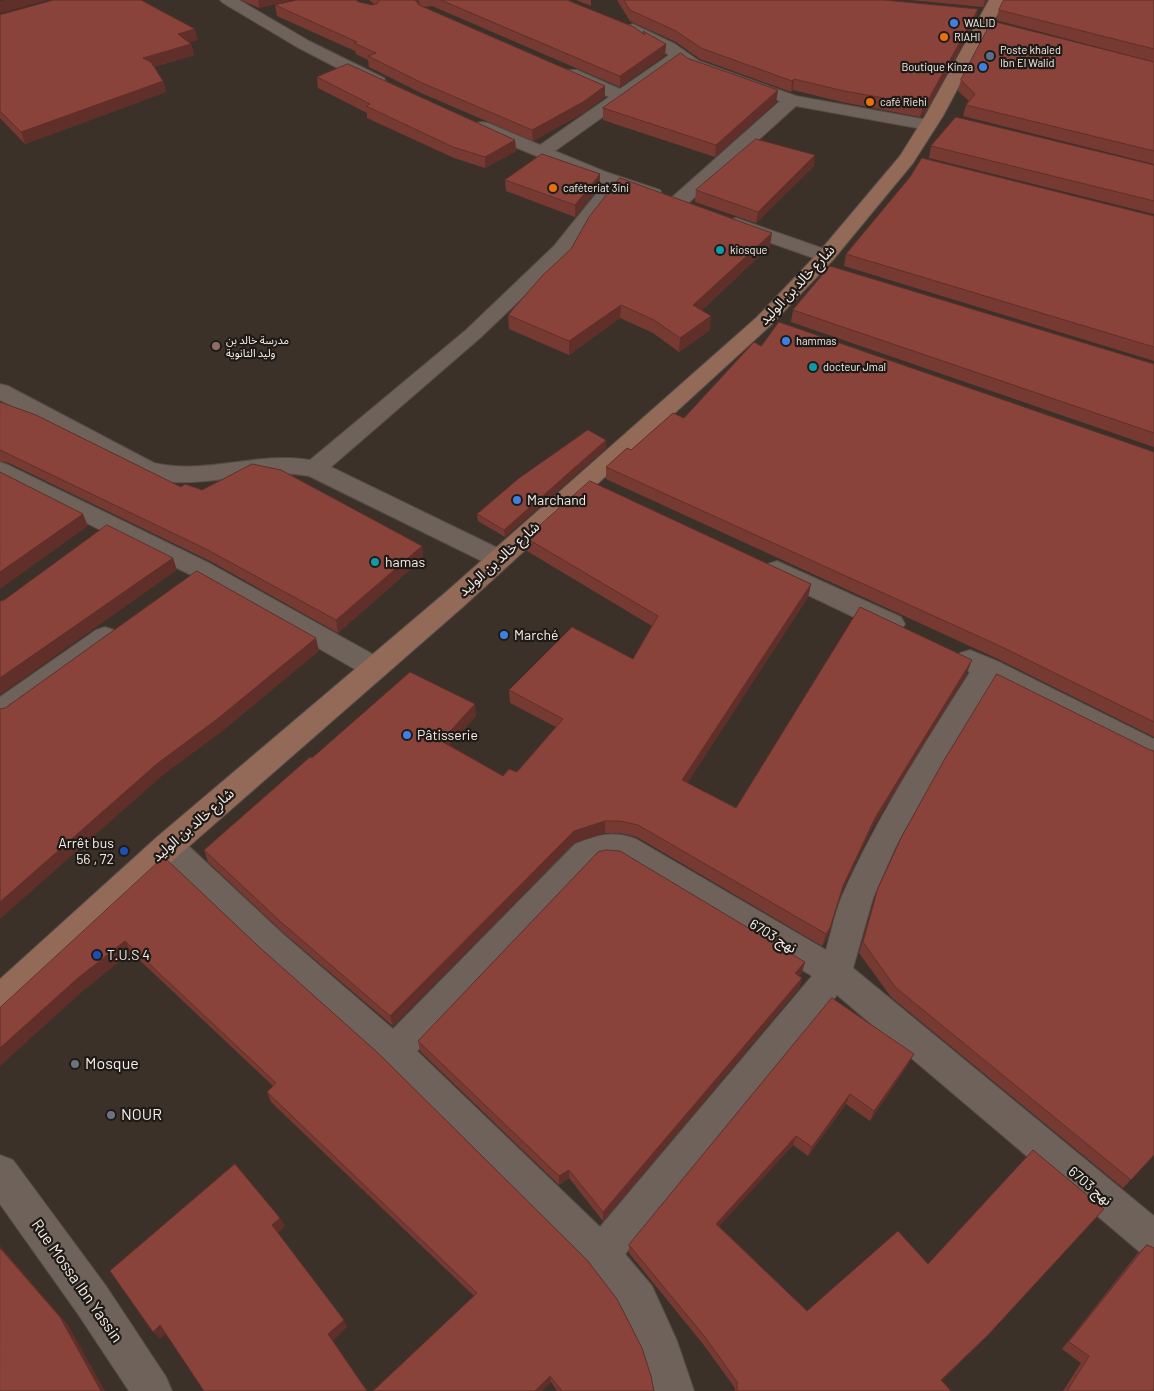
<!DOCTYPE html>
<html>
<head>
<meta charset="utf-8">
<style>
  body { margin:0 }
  canvas { display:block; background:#3b3129 }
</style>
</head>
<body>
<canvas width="1154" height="1391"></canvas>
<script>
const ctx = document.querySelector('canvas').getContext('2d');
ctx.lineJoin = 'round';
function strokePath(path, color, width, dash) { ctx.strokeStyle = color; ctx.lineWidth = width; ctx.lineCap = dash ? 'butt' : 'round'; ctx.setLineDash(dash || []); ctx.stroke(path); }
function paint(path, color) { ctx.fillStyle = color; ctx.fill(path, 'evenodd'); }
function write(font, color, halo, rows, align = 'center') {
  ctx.font = font + ' Barlow,"Noto Sans Arabic",sans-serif'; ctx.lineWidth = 4.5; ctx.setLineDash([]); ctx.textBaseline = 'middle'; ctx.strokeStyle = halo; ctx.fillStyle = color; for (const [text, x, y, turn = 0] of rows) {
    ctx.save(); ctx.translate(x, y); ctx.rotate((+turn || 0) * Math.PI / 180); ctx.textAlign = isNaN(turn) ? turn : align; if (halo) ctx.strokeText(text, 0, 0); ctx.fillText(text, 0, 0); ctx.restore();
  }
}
const street = new Path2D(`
  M220 0H239L309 41 384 78 386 82 384 86H372L297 47 223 3Z
  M633 24 675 44 699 61 796 96 928 120 934 121 937 125 934 129 928 130 796 106 684 207 677 209 670 207 668 203 670 199 780 101 687 67 680 62 555 151 606 172 660 190 662 194 660 198 653 200 619 189 568 254 480 338 331 467 508 553 512 559 508 565 499 568 490 565 309 476C263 467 218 485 172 482 141 480 114 461 88 447 59 431 29 416 0 400V384L8 386 154 463C206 475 258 451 310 460L466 330 554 246 604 184 476 131 473 127 476 123 482 122 488 123 540 145 609 97 565 78 563 74 565 70H577L620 89 669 55 627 32 625 29 627 26Z
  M736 218 833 252 836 256 833 260 826 262 819 260 729 228 726 224 729 220Z
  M0 462 8 465 209 563 385 661 389 668 385 675 375 678 365 675 191 575 0 480Z
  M777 561 901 617 905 624 901 631 892 634 883 631 768 576 764 570 768 564Z
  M105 627 114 630 118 637 114 644 10 719 0 722V697L96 630Z
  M970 650 997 661 1154 739V763L1144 760 992 683 937 773 896 846 873 898 853 968 1154 1216V1259L1141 1253 837 995 625 1254 652 1286 677 1341 694 1391H654L640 1346 624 1314 588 1267 382 1062 262 955 157 855 153 846 157 837 168 833 179 837 284 935 393 1029 575 844C599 835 611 830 636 839L826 950C831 933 835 913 842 896 877 817 924 745 970 672L960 667 957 660 960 653ZM605 859 620 860 812 976 600 1227 417 1051 597 862Z
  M0 1155 13 1160 106 1286 166 1377 172 1391H129L78 1314 0 1204Z`);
const secondary = new Path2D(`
  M989 0H1005L943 116 913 163 833 260 771 325 464 606 179 855 12 1011 0 1015V979L157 837 446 592 757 317 819 252 900 156 925 116Z`);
const wall = new Path2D(`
  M241 0H290L259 8Z
  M369 0H567L643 33V31L666 44 665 55 620 87 432 6 423 7 605 97 583 113 533 141 421 93 369 67 368 60 356 54 355 51 277 16 275 5 359 2 372 5 374 4Z
  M576 0H591V6Z
  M617 0H884L976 20 925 113 920 117 842 102 793 90 791 92 700 59 676 42 630 21Z
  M910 0H988L983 7Z
  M1154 0V62L996 20 999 10Z
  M0 15 198 40 189 42 191 44 194 55 154 67 163 81 166 92 25 144 0 118Z
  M687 58 778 90 776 102 715 157 603 120V108Z
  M1154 62V164L963 116 966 105 969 101 958 91 961 80Z
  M317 77 515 140 516 151 485 168 454 158 367 118V113L318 88Z
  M931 146 1154 165V214L929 158Z
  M814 166 756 223 695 202 696 190Z
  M505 180 600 186 575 217 506 191Z
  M1154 216V361L844 266 846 254Z
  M770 246 702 310 710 330 679 352 653 333 620 318 569 355 509 329 508 315Z
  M793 310 1154 364V447L791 322Z
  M761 346 1154 452V737L998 659 606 479V467L684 418Z
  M0 402 181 487 202 490 422 546 423 558 338 633 210 561 9 463 0 461Z
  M606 440V448L505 537 478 521 477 514Z
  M526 538 811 584 808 597 687 783 736 808 967 673 871 830 839 897 827 939 822 946 637 837 620 833H605L574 843 393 1026 285 934 208 862 204 850 312 758 476 716 449 745 503 776 517 772 556 727 510 703 509 690 633 659 652 626 527 551Z
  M1150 750 1154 1155 1123 1188 891 997 859 953 878 888Z
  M164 857 654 1391H557L551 1382 474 1296 271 1102 267 1092 273 1086 131 952 85 989Z
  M805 962 802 972 799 976 802 978 799 988 603 1221 569 1178 559 1185 420 1051 418 1041Z
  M832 998 909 1063 870 1121 846 1104 808 1156 793 1145 719 1226 807 1311 981 1342 941 1381 951 1391H735V1388L703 1344 629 1253V1245Z
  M1147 1245 1154 1391H1063L1081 1363 1062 1349 1138 1253Z`);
const shadedWall = new Path2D(`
  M5 0H48L0 13V1Z
  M258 0H290L259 8Z
  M415 0H419L420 7Z
  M985 0H988L983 7Z
  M978 9 976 20 925 113 920 117 923 105Z
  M195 29 198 40 181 45 178 34Z
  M191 44 194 55 146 69 143 58Z
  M666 44 665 55 620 87V76Z
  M794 79 793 90 791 92 792 81Z
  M163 81 166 92 25 144 21 132Z
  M605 86V97L583 113 533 141 532 130Z
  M778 90 776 102 715 157 716 145Z
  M515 140 516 151 485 168V157Z
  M815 155 814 166 756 223 758 212Z
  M600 174V186L575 217V205Z
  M772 233 770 246 692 319 693 305Z
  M621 305 620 318 569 355V341Z
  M711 316 710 330 679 352 680 338Z
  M606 440V448L505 537 504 530Z
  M83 514 88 526 0 589V572Z
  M422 546 423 558 338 633 336 620Z
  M173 558 177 570 0 695V678Z
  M811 584 808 597 681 793 682 780Z
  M316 638 319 651 220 733 163 775 0 919V902L158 763Z
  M972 660 967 673 871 830 839 897 843 886 875 818Z
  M475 704 476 716 442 753 441 741Z
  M605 821V833L574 843 393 1026 390 1016 574 831Z
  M830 928 827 939 822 946 826 934Z
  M125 941 131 952 85 989 0 1066V1048L78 978Z
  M805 962 802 972 793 984 795 973Z
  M802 978 799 988 603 1221V1212Z
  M914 1054 909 1063 870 1121 874 1111Z
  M850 1094 846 1104 808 1156 812 1147Z
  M796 1136 793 1145 714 1232 716 1224Z
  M569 1170V1178L559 1185V1176Z
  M1104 1209 981 1342 935 1386 941 1380Z
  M280 1218 285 1226 277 1234 272 1225Z
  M0 1246 68 1325 105 1391H101L0 1248Z
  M344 1320 347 1327 332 1342 328 1334Z
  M160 1325 167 1333 160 1339 153 1332Z
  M550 1376 551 1382 542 1391H535Z`);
const building = new Path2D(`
  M54 0H141L195 29 178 34 191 44 143 58 151 62 163 81 21 132 0 111V15Z
  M297 0H356L359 2 372 5 377 4 380 0H415L419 5 605 86 583 102 532 130 420 82 368 56 376 53 354 43 357 42 275 5Z
  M441 0H567L634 27 645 35 643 31 666 44 620 76Z
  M624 0H884L978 9 927 102 923 105 844 91 794 79 792 81 701 48 676 31 630 10Z
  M1004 0H1154V49L999 10Z
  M992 21 1154 62V151L966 105 975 94 961 80Z
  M681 53 687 58 778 90 716 145 603 108Z
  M348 64 515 140 485 157 453 147 366 106 370 104 317 77Z
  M956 117 1154 165V201L931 146Z
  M756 139 815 155 758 212 696 190Z
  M542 154 600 174 575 205 505 180Z
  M922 158 1154 216V347L846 254 910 177Z
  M620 178 772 233 693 305 711 316 680 338 654 320 621 305 569 341 508 315 542 276 571 249 589 217Z
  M830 266 1154 364V433L793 310Z
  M779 322 1154 452V722L1002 647 606 467 627 448 631 450 673 413 684 418 754 342 761 346Z
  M0 402 36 415 181 487 185 484 202 490 252 464 281 470 422 546 336 620 206 549 0 450Z
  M588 430 606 440 504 530 477 514 518 479Z
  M0 472 83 514 0 572Z
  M590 481 811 584 682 780 736 808 860 607 972 660 875 818 843 886 830 928 826 934 638 825 620 821H605L574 831 390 1016 281 922 204 850 310 757 312 758 410 672 475 704 441 741 503 776 509 769 517 772 563 719 509 690 572 627 633 659 658 616 526 538Z
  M107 525 173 558 0 678V601L4 600Z
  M197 571 316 638 216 720 158 763 0 902V709L5 708Z
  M997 674 1150 750 1154 751V1155L1131 1180 895 987 863 942 878 888 902 836 943 762Z
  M606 850 620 851 805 962 795 973 802 978 603 1212 569 1170 559 1176 418 1041 598 852Z
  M164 857 257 945 378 1053 587 1260 617 1299 642 1348 651 1376 654 1391H562L550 1376 535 1391H373L477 1293 267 1092 276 1083 125 941 78 978 0 1048V1008Z
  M832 998 914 1054 874 1111 850 1094 812 1147 796 1136 716 1224 807 1311 898 1231 928 1264 1033 1150 1104 1209 988 1335 941 1380 951 1391H737V1382L705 1337 629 1245Z
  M235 1164 280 1218 272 1225 344 1320 328 1334 367 1391H204L160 1325 153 1332 110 1271Z
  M1147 1245 1154 1248V1391H1067L1089 1356 1069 1342Z
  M0 1248 60 1317 101 1391H0Z`);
const markers = [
  [954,23,5,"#3f7fe0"],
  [944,37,5,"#e8710a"],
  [990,56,5,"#5c6f8a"],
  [983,67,5,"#3f7fe0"],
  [870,102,5,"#e8710a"],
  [553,188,5,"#e8710a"],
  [720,250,5,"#0f9aa8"],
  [786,341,5,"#3f7fe0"],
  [216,346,5,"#8d6e63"],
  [813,367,5,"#0f9aa8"],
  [517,500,5,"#3f7fe0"],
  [375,562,5,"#0f9aa8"],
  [504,635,5,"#3f7fe0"],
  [407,735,5,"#3f7fe0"],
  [124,851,5,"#1a4fb4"],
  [97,955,5,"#1a4fb4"],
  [75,1064,5,"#6b7280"],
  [111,1115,5,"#6b7280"]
];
const farPoinames = [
  ["WALID",964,23],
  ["RIAHI",954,37],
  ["Poste khaled",1000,50],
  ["Ibn El Walid",1000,63],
  ["Boutique Kinza",973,67,"right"],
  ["café Riehi",880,102],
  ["caféteriat 3ini",563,188],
  ["kiosque",730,250],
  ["مدرسة خالد بن",226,340],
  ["وليد الثانوية",226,353],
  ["hammas",796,341],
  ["docteur Jmal",823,367]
];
const streetNames = [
  ["شارع خالد بن الوليد",797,285,-47],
  ["شارع خالد بن الوليد",499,559,-42],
  ["شارع خالد بن الوليد",193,825,-41],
  ["نهج 6703",773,936,31],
  ["نهج 6703",1090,1186,40]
];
const poiNames = [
  ["Marchand",527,500],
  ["hamas",385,562],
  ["Marché",514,635],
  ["Pâtisserie",417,735],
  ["Arrêt bus",114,843,"right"],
  ["56 , 72",114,859,"right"],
  ["T.U.S 4",107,955]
];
const nearPoinames = [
  ["Mosque",85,1064],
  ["NOUR",121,1115]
];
const nearStreetnames = [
  ["Rue Mossa Ibn Yassin",77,1281,55]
];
strokePath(street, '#554c46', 2);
strokePath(secondary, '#554c46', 2);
paint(street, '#6e625a');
paint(secondary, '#936958');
paint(wall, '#763a33');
paint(shadedWall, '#602f29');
paint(building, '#89433b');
strokePath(building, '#602f29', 1);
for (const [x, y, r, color] of markers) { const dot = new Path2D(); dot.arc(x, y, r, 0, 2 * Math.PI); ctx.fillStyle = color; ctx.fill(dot); strokePath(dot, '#1f1a16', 2); }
write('11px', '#f6efea', '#1f1a16', farPoinames, 'left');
write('14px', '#f6efea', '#1f1a16', streetNames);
write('14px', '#f6efea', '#1f1a16', poiNames, 'left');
write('16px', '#f6efea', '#1f1a16', nearPoinames, 'left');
write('16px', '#f6efea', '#1f1a16', nearStreetnames);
</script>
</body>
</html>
